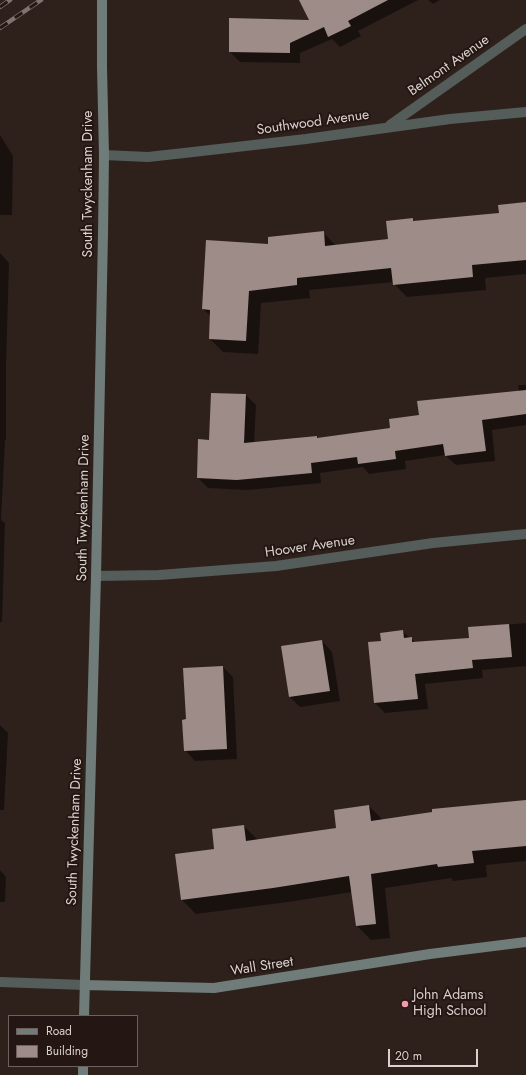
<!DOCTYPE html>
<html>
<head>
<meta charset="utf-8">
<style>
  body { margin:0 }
  #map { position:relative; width:526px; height:1075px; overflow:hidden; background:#2e211c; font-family:Jost,sans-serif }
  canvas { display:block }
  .legend { position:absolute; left:8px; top:1015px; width:130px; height:52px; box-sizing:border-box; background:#241713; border:1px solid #6d615d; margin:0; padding:5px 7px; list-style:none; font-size:12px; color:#dad1cd }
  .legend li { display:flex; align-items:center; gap:8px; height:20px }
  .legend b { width:20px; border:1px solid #6d615d }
  .scale { position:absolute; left:388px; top:1049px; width:90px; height:18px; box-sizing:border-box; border:2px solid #dad1cd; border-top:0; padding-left:5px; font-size:12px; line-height:14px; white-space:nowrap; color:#dad1cd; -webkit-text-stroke:3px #241713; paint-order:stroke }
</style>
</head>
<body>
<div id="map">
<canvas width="526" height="1075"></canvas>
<ul class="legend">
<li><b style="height:5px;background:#707c79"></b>Road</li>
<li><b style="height:11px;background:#9d8c87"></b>Building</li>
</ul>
<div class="scale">20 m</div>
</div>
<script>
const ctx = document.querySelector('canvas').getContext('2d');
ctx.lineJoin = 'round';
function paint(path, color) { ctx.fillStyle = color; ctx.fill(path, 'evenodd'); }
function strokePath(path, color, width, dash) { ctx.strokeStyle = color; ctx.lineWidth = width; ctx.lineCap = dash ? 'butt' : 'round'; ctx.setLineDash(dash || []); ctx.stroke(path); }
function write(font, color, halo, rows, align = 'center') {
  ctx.font = font + ' Jost,sans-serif'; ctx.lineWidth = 4; ctx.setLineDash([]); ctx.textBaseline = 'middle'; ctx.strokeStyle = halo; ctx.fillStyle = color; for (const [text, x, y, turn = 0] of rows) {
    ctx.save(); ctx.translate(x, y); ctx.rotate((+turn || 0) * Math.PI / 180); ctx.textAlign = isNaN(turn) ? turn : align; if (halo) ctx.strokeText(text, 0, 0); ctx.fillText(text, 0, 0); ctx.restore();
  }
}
const shadow = new Path2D(`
  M300 0H418L358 31 361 36 340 47 332 39 300 53V63L240 62 230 52 310 21Z
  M428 0H440L433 4Z
  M0 135 13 156 12 215H0Z
  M526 203V274L485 278 486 290 407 297 394 284V282L309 290 310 298 261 303 258 354 223 352 210 339 211 317 203 309 270 245 323 232 336 246 389 240 412 219 414 221 500 214Z
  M0 253 9 263 6 366V440H5L1 520 5 523 2 622H0Z
  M518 385H526V425L492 430 495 461 456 465 445 455 405 461 406 469 369 474 363 467 320 473 321 483 248 490 208 488 198 478 210 441 246 395 256 405 254 443 317 437 319 439 391 429 420 416 519 392Z
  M526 623V666L482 670 483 678 425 684 428 709 385 713 375 703 382 642 403 632 416 643 470 639 469 628Z
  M322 641 332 652 340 701 300 707 290 697Z
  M223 667 233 677 237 759 195 761 185 750 187 720Z
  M0 725 8 733 4 810H0Z
  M526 801V861L486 865 487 877 453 881 451 878 385 888 390 938 371 940 357 926 352 892 288 902 196 914 182 900 215 850 244 826 258 840 337 829 369 806 383 820Z
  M0 870 6 877 5 902H0Z`);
const building = new Path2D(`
  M299 0H388L348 21 351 26 328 37 324 27 290 43V53L229 52V18L309 20Z
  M526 202V260L472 265 473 277 393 285 391 268 297 278V285L249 291 246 341 209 339 210 310 202 309 206 240 268 244V237L324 231 325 246 388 239 386 221 413 218V221L499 213 498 205Z
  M526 390V414L482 420 486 451 445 456 443 444 395 451 396 459 358 464 357 457 311 463 312 473 237 480 197 478 198 439 209 440 211 393 246 394 244 443 317 436V438L390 428 389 419 419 415 417 401Z
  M509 624 512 657 472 660 473 668 415 674 418 699 374 703 368 642 381 641 380 633 403 630 404 638 412 637V642L469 638 468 627Z
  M322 640 330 691 289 697 281 646Z
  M223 666 227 749 184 751 182 720 186 719 183 668Z
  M526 800V846L472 851 474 863 438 867 437 864 371 874 376 924 356 926 349 876 273 888 181 900 175 854 214 849 212 829 244 825 246 841 336 828 334 810 369 805 371 821 432 812V809Z`);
const street = new Path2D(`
  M390 125 526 29
  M104 155 148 157 193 152 306 139 450 119 526 112
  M96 576 159 575 276 566 433 543 526 534
  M0 982 85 985`);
const secondary = new Path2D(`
  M85 985 214 988 430 954 526 942
  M84 1016 96 576 103 234 104 155 102 67V0
  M83 1075V1066`);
const rail = new Path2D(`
  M0 7 10 0
  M0 28 41 0`);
const markers = [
  [405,1004,4,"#f39aac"]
];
const streetNames = [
  ["Belmont Avenue",449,66,-35],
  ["Southwood Avenue",313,123,-8],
  ["South Twyckenham Drive",89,184,-90],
  ["South Twyckenham Drive",84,508,-89],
  ["Hoover Avenue",310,547,-8],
  ["South Twyckenham Drive",75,832,-88],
  ["Wall Street",262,967,-9]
];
const poiNames = [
  ["John Adams",413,996],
  ["High School",413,1012]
];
paint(shadow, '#0007');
paint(building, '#9d8c87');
strokePath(street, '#555d5b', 10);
strokePath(secondary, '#707c79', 10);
strokePath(rail, '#7e736e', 4.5);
strokePath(rail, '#241713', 3, [9]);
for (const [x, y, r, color] of markers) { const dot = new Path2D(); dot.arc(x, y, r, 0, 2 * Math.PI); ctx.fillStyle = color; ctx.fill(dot); strokePath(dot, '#241713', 1.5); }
write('14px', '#dad1cd', '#241713', streetNames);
write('14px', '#dad1cd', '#241713', poiNames, 'left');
</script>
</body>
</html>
